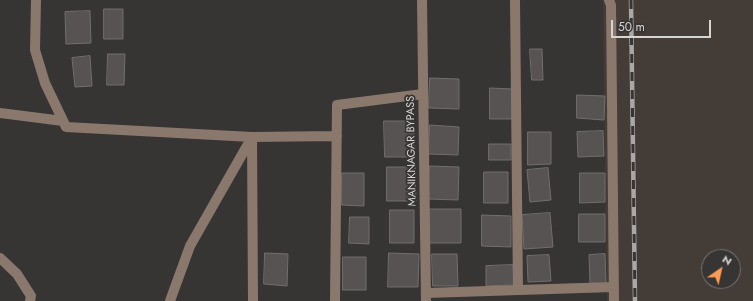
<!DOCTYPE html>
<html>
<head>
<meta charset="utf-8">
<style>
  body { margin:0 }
  #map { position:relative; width:753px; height:301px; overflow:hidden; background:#373534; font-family:Jost,sans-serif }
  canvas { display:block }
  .north { position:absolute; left:701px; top:249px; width:40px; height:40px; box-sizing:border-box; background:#373534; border:1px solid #777574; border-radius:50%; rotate:34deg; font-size:11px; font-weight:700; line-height:16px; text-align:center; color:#d7d5d4 }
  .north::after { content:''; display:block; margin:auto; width:14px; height:18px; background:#fd9c57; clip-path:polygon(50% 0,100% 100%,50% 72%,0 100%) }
  .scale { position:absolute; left:611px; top:20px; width:100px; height:18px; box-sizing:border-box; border:2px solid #d7d5d4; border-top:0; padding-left:5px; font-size:12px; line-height:14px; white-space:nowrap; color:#d7d5d4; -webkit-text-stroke:3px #373534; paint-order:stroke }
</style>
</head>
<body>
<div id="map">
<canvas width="753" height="301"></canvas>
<div class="north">N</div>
<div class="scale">50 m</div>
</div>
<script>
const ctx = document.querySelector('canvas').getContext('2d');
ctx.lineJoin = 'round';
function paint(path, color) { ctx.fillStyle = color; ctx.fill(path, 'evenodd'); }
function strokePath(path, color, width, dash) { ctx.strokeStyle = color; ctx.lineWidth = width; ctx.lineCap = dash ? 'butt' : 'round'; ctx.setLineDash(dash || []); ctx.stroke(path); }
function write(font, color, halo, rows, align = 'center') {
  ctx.font = font + ' Jost,sans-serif'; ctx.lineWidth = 3.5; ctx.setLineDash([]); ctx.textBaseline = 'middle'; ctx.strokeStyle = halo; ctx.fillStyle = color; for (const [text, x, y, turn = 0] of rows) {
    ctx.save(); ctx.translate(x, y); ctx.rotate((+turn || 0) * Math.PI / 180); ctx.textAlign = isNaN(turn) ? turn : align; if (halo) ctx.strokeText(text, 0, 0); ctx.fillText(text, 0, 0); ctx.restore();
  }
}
const built = new Path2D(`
  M603 0H753V301H607ZM709 257H733V281H709Z`);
const building = new Path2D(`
  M104 9H123V39H104Z
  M90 11 91 43 66 44 65 12Z
  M530 49H542L543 80H532Z
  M108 54H125L124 85H107Z
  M90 56 92 86 75 87 72 58Z
  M430 78 459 79V109L429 108Z
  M490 88 513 89 512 119H490Z
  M577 95 605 96 604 120 577 118Z
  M384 121H414V157H385Z
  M430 125 459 127 458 155 429 154Z
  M603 131 604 156 578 157 577 132Z
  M528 132H551V164L528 165Z
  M489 144H511V160H489Z
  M430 166 459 167 458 200 428 199Z
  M387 167H415L416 201H387Z
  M548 168 551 200 530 202 527 170Z
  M484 172H508V203H484Z
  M342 173H364V206L342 205Z
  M580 173H605V202L580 203Z
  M429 209H461V243H429Z
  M390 210H414V243H390Z
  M550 213 553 247 524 249 522 215Z
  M579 214H605V242H579Z
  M482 215 511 216V247L482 246Z
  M350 217H369V244L349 243Z
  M265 253 288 254 287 286 264 284Z
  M389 253 419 254 418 287H388Z
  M432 254H457L458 286H433Z
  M605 254 606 284H590L589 255Z
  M549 255 551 281 528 282 527 256Z
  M343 257H366V290H343Z
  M513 265 514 285 486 286V266Z`);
const minor = new Path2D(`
  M36 0 35 50 45 83 66 127 252 137 337 136
  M422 0 426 301
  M515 0 518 290
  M609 0 611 5 614 301
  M0 113 63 121
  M252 137 253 301
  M0 258 17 274 31 296 30 301
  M426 293 613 287
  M170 301 190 246 252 137
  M335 301 337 105 423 94`);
const rail = new Path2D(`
  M631 0 635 301`);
const streetNames = [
  ["MANIKNAGAR BYPASS",412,151,-91]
];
paint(built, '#443c37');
paint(building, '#565352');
strokePath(building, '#716e6d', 1);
strokePath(minor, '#8a786d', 10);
strokePath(rail, '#aaa8a7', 4.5);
strokePath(rail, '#373534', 3, [9]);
write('11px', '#d7d5d4', '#373534', streetNames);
</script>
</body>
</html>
